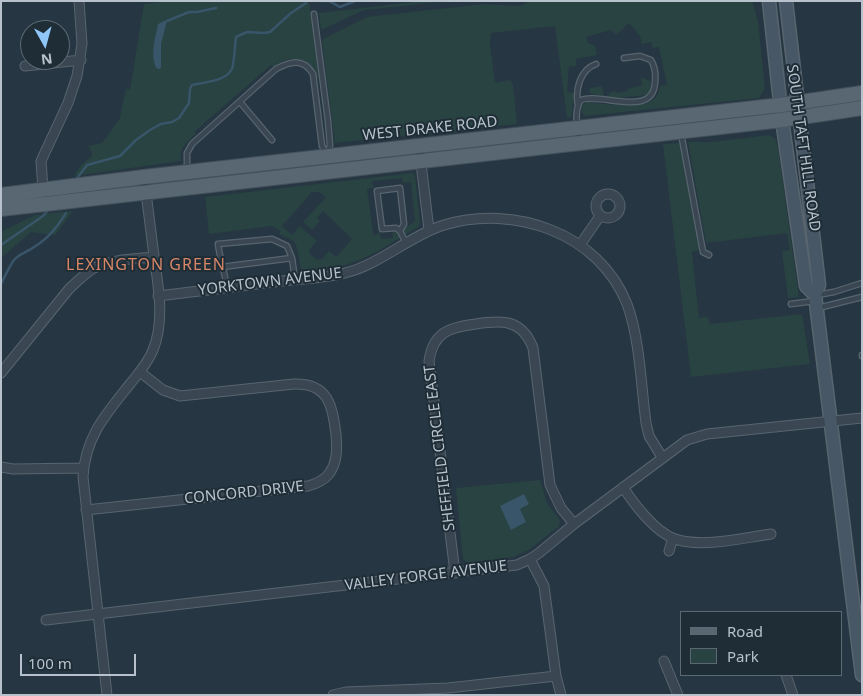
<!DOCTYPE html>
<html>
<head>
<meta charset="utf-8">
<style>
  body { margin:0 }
  #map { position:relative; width:863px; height:696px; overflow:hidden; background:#263642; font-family:"Noto Sans",sans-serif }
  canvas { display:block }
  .frame { position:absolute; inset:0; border:2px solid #b7c2cc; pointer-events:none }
  .legend { position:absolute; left:680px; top:611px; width:162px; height:65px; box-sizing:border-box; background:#1f2d37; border:1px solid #5c6973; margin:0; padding:6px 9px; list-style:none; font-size:15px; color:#b7c2cc }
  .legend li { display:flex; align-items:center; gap:10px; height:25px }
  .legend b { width:25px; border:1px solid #5c6973 }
  .north { position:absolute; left:20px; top:20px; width:50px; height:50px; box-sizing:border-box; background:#1f2d37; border:1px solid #5c6973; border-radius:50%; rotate:173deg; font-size:14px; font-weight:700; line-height:20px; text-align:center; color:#b7c2cc }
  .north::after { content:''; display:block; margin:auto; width:18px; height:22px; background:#8fc7f9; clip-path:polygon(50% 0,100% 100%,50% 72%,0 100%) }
  .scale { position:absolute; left:20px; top:654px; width:116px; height:22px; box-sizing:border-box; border:2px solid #b7c2cc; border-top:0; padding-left:6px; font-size:15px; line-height:18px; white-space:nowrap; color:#b7c2cc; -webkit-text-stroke:4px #1f2d37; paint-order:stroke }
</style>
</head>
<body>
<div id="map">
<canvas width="863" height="696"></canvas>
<div class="frame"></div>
<ul class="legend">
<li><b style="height:6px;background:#596772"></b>Road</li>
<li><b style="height:14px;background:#284342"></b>Park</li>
</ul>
<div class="north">N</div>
<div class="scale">100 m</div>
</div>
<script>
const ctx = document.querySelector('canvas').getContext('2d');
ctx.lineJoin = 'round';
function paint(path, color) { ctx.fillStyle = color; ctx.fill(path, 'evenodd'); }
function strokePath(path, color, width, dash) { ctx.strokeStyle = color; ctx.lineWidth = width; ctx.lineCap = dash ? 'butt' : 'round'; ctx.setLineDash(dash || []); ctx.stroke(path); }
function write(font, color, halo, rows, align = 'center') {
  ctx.font = font + ' "Noto Sans",sans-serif'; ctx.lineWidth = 4; ctx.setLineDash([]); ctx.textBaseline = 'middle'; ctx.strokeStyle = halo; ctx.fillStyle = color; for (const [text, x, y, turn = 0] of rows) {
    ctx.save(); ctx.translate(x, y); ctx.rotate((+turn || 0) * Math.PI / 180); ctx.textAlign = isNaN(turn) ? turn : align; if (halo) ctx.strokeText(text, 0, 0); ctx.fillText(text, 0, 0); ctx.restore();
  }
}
const green = new Path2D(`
  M169 1H309L319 78H316C312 57 288 53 274 67L271 65 194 132 196 134C186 142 179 148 181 161L74 176 81 165 92 156 91 150 88 146 102 143 120 118 126 89 130 90 144 4Z
  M424 1H446L364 10 321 30 319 13Z
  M530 1H752L758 21 765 88 759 98 584 116 582 112V106L587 102C602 104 645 110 656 97 658 94 659 90 660 86L667 85 659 47 653 48 651 42 642 44 640 36 629 23 616 35 611 30 586 37 588 43 595 46 597 55 576 59V66H569L567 92 575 93 571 118H567L555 26 491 33 490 44 495 83 510 80 513 85 517 124 335 143 322 40 323 39 367 17 375 16 485 4 516 6 523 5Z
  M641 77 650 81C651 86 651 91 647 95L614 98 589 93 590 88 602 86 604 96 609 95V93L616 91 617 93 628 91V89L642 85Z
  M769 135 775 138 778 148 799 297 788 298 782 251 790 250 787 233 706 243 688 142H712Z
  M680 143 698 244 699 250 692 252 699 318 708 317 710 324 802 314 810 364 691 377 663 144Z
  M413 173 415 176 420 223 418 227C394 241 368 260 341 266 328 268 314 269 301 270L297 248 294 241 279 234 281 231 272 226 209 234 205 197ZM402 178 403 183 411 182 415 221 405 228 392 233 393 238 381 239 380 232 374 236 373 233 367 189 375 187 371 183 373 181ZM312 192H319L326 197 303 222 312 230 320 221 317 218 323 211 352 239 336 257 329 251 321 260 319 259 317 260 309 253V250L317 241 300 226 292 235 282 226Z
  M73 211 55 235 31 232 1 258 2 231 35 215Z
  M540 480 547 503 560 520 559 526 530 549 513 557 468 563 463 559 456 488Z`);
const water = new Path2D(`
  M164 21H167L161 44V68L159 69 156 68C150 54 155 39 158 24Z
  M524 494 529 504 520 509 526 522 511 530 500 506Z`);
const stream = new Path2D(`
  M322 1H328
  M329 1 340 7 355 1
  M167 21 189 12H197L216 8
  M75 181 87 165 120 156 136 140 150 130 161 124 172 122 179 118 189 103 190 89 192 85C204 82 225 82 232 69 234 64 235 45 236 37L247 32 264 33 270 32 291 13 306 3
  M1 245 43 216 49 209
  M1 284C5 276 9 267 14 260 20 253 28 252 34 247 49 238 57 227 66 213`);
const service = new Path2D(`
  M314 14 328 121 330 145 328 154
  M240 102 272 140
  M578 105C575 89 580 70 596 64
  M681 133 703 252 709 255
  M579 142C578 129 573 111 581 100 600 92 654 119 655 82 656 74 655 67 651 60L640 56 624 58
  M187 171V153L192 144 276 69C291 61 303 58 313 74L322 146 326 153
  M400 231 396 228 382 229 377 191 400 188 404 224 400 231 406 243
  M222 267 292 258
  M227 288C225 273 220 259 218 244L272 239 287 246 292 258 295 280
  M817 295 834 292 862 283
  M791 304 814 301
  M818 308 862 297
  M862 355V356`);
const minor = new Path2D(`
  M25 66 81 60
  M419 147 429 230
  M596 206a12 12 0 1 1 24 0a12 12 0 1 1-24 0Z
  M50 204 43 189 41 161 68 103 77 76 82 44 79 1
  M580 245 600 216
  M158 296C199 291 241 286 282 281 303 279 325 278 345 273 381 264 409 236 444 225 514 204 599 233 627 304 640 339 641 386 646 423L649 436 662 457
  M1 373 69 289C77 282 85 273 94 268 112 259 135 259 154 257
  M1 467 13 469 83 468
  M623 487C634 504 655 532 675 539 702 548 743 538 771 534
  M86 510 308 486C315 484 323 481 328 475 338 463 337 448 336 434 332 406 329 383 294 384L180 396 163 390 140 372
  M669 551 673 538
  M530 559 544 586 556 676 561 695
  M455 573 429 361C433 332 450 327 476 324 502 320 522 319 533 348L550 485 561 508 574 524
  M46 620 517 565 530 559 539 553 574 524 687 440 707 434 862 418
  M664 661 678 695
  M786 675 793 695
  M107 695 83 477C85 437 106 414 130 384 138 374 148 363 153 350 166 318 157 281 153 248 150 224 147 200 144 177
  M333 695 346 692 448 688 556 676`);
const secondary = new Path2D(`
  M769 1 782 120 806 286 815 295
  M786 1 819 285 815 295 862 675`);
const primary = new Path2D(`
  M1 195 144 177 781 105 862 93
  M1 209 782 120 862 108`);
const streetNames = [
  ["WEST DRAKE ROAD",430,129,-6],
  ["SOUTH TAFT HILL ROAD",803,148,82],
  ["YORKTOWN AVENUE",270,282,-7],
  ["SHEFFIELD CIRCLE EAST",440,448,-97],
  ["CONCORD DRIVE",244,493,-6],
  ["VALLEY FORGE AVENUE",426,576,-7]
];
const neighbourhoodNames = [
  ["LEXINGTON GREEN",146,265]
];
paint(green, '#284342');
paint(water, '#395569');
strokePath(stream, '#395569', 2.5);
strokePath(service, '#58656f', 7);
strokePath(minor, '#58656f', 11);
strokePath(secondary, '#58656f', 15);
strokePath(primary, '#44515b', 16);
strokePath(service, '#3a4752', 4.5);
strokePath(minor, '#3a4752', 9);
strokePath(secondary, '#485765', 12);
strokePath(primary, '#596772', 14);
write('15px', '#b7c2cc', '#1f2d37', streetNames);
ctx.letterSpacing = '1px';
write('16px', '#d78767', '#1f2d37', neighbourhoodNames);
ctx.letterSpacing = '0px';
</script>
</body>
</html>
